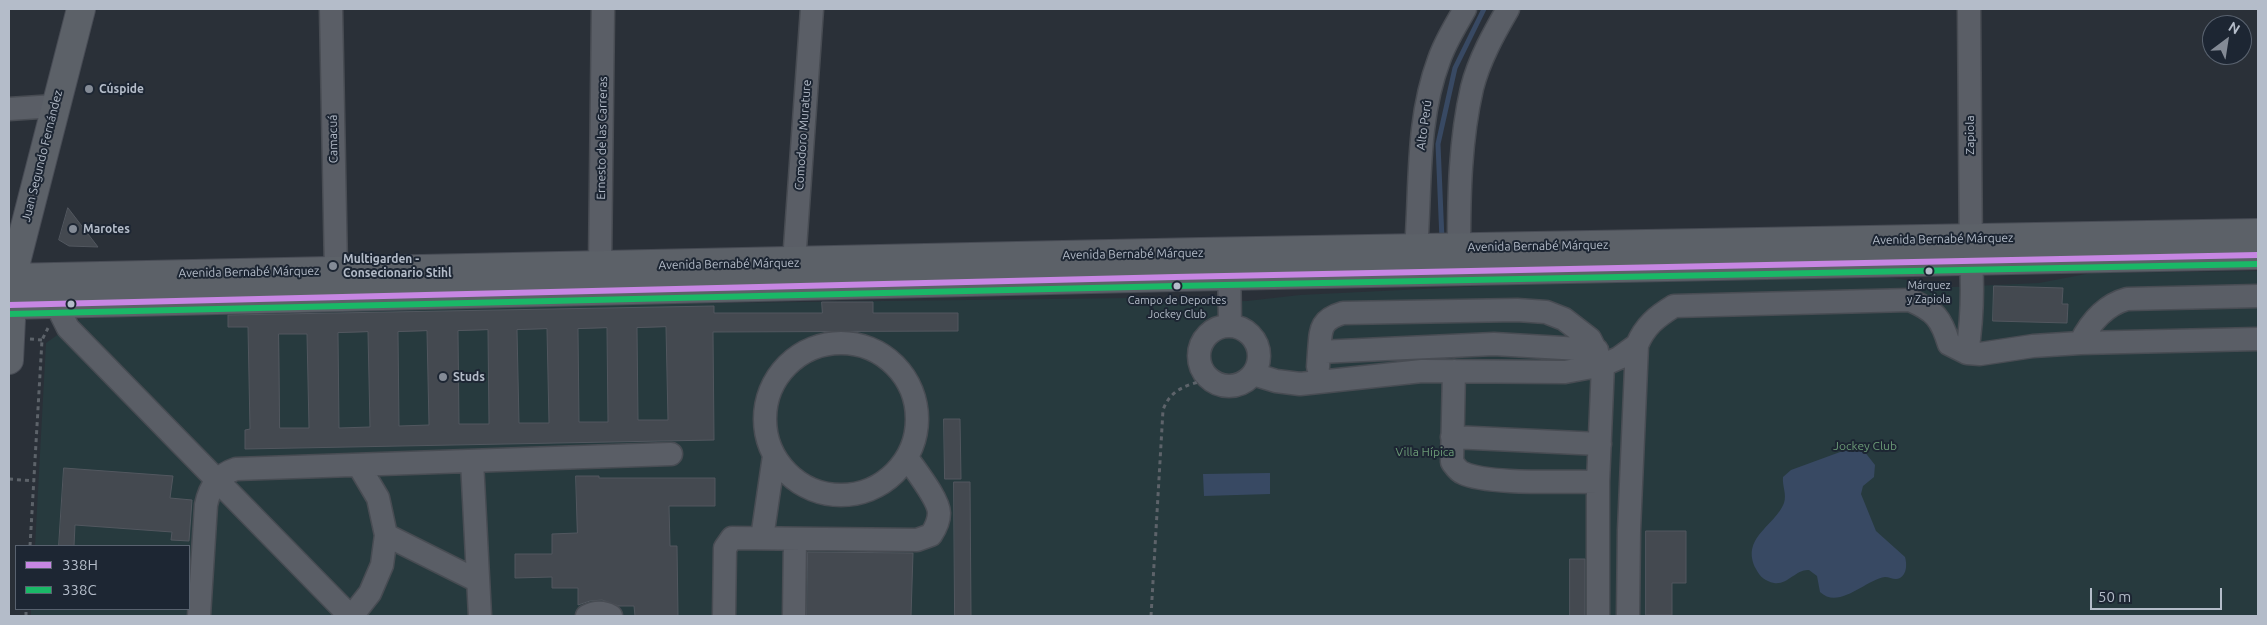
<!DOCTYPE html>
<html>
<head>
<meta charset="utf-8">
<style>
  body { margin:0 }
  #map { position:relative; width:2267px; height:625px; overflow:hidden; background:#2a3038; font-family:Ubuntu,sans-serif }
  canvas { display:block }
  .frame { position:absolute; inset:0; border:10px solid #b4bcc9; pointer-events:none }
  .legend { position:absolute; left:15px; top:545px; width:175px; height:65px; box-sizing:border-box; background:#1d2633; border:1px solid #59626f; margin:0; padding:6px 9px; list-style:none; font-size:15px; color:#b4bcc9 }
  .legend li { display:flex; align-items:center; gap:10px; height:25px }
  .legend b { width:25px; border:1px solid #59626f }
  .north { position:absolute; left:2202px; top:15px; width:50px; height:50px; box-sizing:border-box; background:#1d2633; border:1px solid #59626f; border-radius:50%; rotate:31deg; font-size:14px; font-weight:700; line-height:20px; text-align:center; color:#b4bcc9 }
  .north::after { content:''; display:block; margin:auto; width:18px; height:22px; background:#848b96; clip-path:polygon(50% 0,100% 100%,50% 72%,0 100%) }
  .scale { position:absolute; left:2090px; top:588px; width:132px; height:22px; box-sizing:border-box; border:2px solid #b4bcc9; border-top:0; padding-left:6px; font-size:15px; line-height:18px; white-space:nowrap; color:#b4bcc9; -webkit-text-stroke:4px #1d2633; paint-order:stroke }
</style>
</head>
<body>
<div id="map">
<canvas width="2267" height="625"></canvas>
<div class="frame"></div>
<ul class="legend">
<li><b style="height:6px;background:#c787e3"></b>338H</li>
<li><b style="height:6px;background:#1ab867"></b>338C</li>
</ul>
<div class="north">N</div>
<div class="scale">50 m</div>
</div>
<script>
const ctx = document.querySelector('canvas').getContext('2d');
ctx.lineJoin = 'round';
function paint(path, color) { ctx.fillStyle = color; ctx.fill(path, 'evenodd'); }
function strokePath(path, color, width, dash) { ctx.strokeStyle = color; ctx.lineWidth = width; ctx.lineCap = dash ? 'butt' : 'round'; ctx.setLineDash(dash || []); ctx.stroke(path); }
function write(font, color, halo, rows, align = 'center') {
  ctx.font = font + ' Ubuntu,sans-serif'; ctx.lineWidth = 4; ctx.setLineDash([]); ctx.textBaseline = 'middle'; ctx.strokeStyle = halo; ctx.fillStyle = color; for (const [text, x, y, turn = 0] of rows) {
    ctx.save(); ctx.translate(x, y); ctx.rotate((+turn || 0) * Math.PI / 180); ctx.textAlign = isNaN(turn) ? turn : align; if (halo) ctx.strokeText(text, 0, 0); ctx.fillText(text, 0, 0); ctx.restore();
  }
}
const green = new Path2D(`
  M2258 271V616H31V609H189V546H35L46 343 80 319 221 309 1132 298 1196 302 1247 301 1300 295 1585 281 1880 276 1953 287 2039 283 2091 273Z`);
const water = new Path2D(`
  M1851 448 1864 451 1875 465 1874 477 1863 486 1861 494 1876 531 1905 557C1907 564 1907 574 1900 578 1895 581 1890 577 1885 577 1865 580 1839 610 1820 592L1817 576 1809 570C1796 569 1788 585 1774 583 1765 581 1760 577 1756 569 1740 538 1775 526 1784 503 1787 494 1782 486 1783 477L1791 470Z
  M1270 473V494L1204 496 1203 474Z`);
const stream = new Path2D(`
  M1442 240 1438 144 1455 68 1484 9`);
const building = new Path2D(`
  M68 208 98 247 69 246 59 240Z
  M1994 286 2063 288 2062 304H2068L2067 323 1993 321Z
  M822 302H873V313H958V331L713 332 714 440 245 449V430L250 429 248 327H228V315L714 306V313H822ZM666 327 668 420H638L637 328ZM607 328 608 422H579L578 329ZM547 329 549 423H519L517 330ZM488 330 489 424H459L458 331ZM427 331 429 425 399 426 398 332ZM368 332 370 427 339 428 338 333ZM279 334H307L309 428H280Z
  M944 419H960L961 479H945Z
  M64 468 173 476 170 498 192 500 189 541 171 540 172 532 75 525 74 546H59Z
  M576 476H599V478H715V506H669L670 546H677L678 616H635L634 606H619L602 600 590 601 578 605V588H552V577L515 578V554H552V534L577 533Z
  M954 482H970L971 616H955Z
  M1646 531H1686V583H1672V615H1646Z
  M808 552 913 553 911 616H807Z
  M1570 559H1585V616H1570Z`);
const path = new Path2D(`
  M30 339 42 340
  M9 479 34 481
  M30 546 42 340 48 328
  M26 616V609
  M1151 616 1163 410C1171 388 1188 385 1209 379`);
const minor = new Path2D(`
  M331 9 336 270
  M9 109 55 106
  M1459 248C1459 195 1460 140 1472 88 1479 60 1494 33 1508 9
  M1416 249C1421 186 1416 121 1439 60 1445 42 1456 25 1465 9
  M1229 258 1230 325
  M794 262 812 9
  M600 266 603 9
  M56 304 68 328 350 616
  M1199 356a30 30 0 1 1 60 0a30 30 0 1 1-60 0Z
  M765 419a76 76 0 1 1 152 0a76 76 0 1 1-152 0Z
  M2080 343C2090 323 2105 305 2127 299L2258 296
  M1319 352C1321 330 1319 320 1343 313L1517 310 1546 312 1564 319 1590 339 1603 365 1598 482V616
  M1967 353C1972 322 1973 292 1971 261L1969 9
  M1318 367 1319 352 1494 344 1597 350
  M1454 371 1452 462C1455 466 1458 471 1463 473 1488 485 1567 481 1598 482
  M1253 374 1276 381 1300 384 1422 371 1565 372 1603 365 1619 358 1637 345
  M1452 437 1600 444
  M472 461 480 616
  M386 535 478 581
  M762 538 774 456
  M199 616 206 505C210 486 218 475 236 469L671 454
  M352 616 370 593 382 565 386 535 378 498 359 466
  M587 616C595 612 602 611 611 616
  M724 616 725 548 732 538 917 540 931 535C935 529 939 521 939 513 939 500 916 471 908 459
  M794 616 795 539
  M1628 616 1629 530 1637 345C1645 326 1656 317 1674 306L1910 300C1935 311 1941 318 1949 344L1967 353 1980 354 2033 346 2080 343 2258 339`);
const major = new Path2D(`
  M9 278 1200 252 2258 233
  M9 305 1175 277 2258 255
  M9 360 13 278 17 258 81 9`);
const bus1 = new Path2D(`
  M9 305 1175 277 2258 255`);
const bus2 = new Path2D(`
  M9 314 1175 286 2258 264`);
const markers = [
  [89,89,5,"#848b96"],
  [73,229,5,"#848b96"],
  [333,266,5,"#848b96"],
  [1929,271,4.5,"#b4bcc9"],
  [1177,286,4.5,"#b4bcc9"],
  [71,304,4.5,"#b4bcc9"],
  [443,377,5,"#848b96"]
];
const busNames = [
  ["Márquez",1929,285],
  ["y Zapiola",1929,299],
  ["Campo de Deportes",1177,300],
  ["Jockey Club",1177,314]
];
const poiNames = [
  ["Cúspide",99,89],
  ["Marotes",83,229],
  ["Multigarden -",343,259],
  ["Consecionario Stihl",343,273],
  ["Studs",453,377]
];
const streetNames = [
  ["Alto Perú",1424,125,-82],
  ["Comodoro Murature",803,135,-86],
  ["Zapiola",1970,135,-90],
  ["Ernesto de las Carreras",602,138,-89],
  ["Camacuá",333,139,-91],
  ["Juan Segundo Fernández",42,156,-76],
  ["Avenida Bernabé Márquez",1943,239,-1],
  ["Avenida Bernabé Márquez",1538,246,-1],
  ["Avenida Bernabé Márquez",1133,254,-1],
  ["Avenida Bernabé Márquez",729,264,-1],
  ["Avenida Bernabé Márquez",249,272,-1]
];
const parkNames = [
  ["Jockey Club",1865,446],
  ["Villa Hípica",1425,452]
];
paint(green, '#273a3e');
paint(water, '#384963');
strokePath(stream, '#384963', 5);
paint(building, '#444950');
strokePath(building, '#52575f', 1);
strokePath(minor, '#484c53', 25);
strokePath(major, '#484c55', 30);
strokePath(path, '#5d636a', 3, [4, 4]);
strokePath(minor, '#5a5e66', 22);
strokePath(major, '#5c6168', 28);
strokePath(bus1, '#c787e3', 6);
strokePath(bus2, '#1ab867', 6);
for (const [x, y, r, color] of markers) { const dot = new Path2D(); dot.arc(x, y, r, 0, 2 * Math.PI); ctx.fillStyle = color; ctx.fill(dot); strokePath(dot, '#1d2633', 2); }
write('11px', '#b4bcc9', '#1d2633', busNames);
write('bold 12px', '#b4bcc9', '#1d2633', poiNames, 'left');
write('12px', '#b4bcc9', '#1d2633', streetNames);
write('12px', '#6b9a76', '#1d2633', parkNames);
</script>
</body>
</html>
